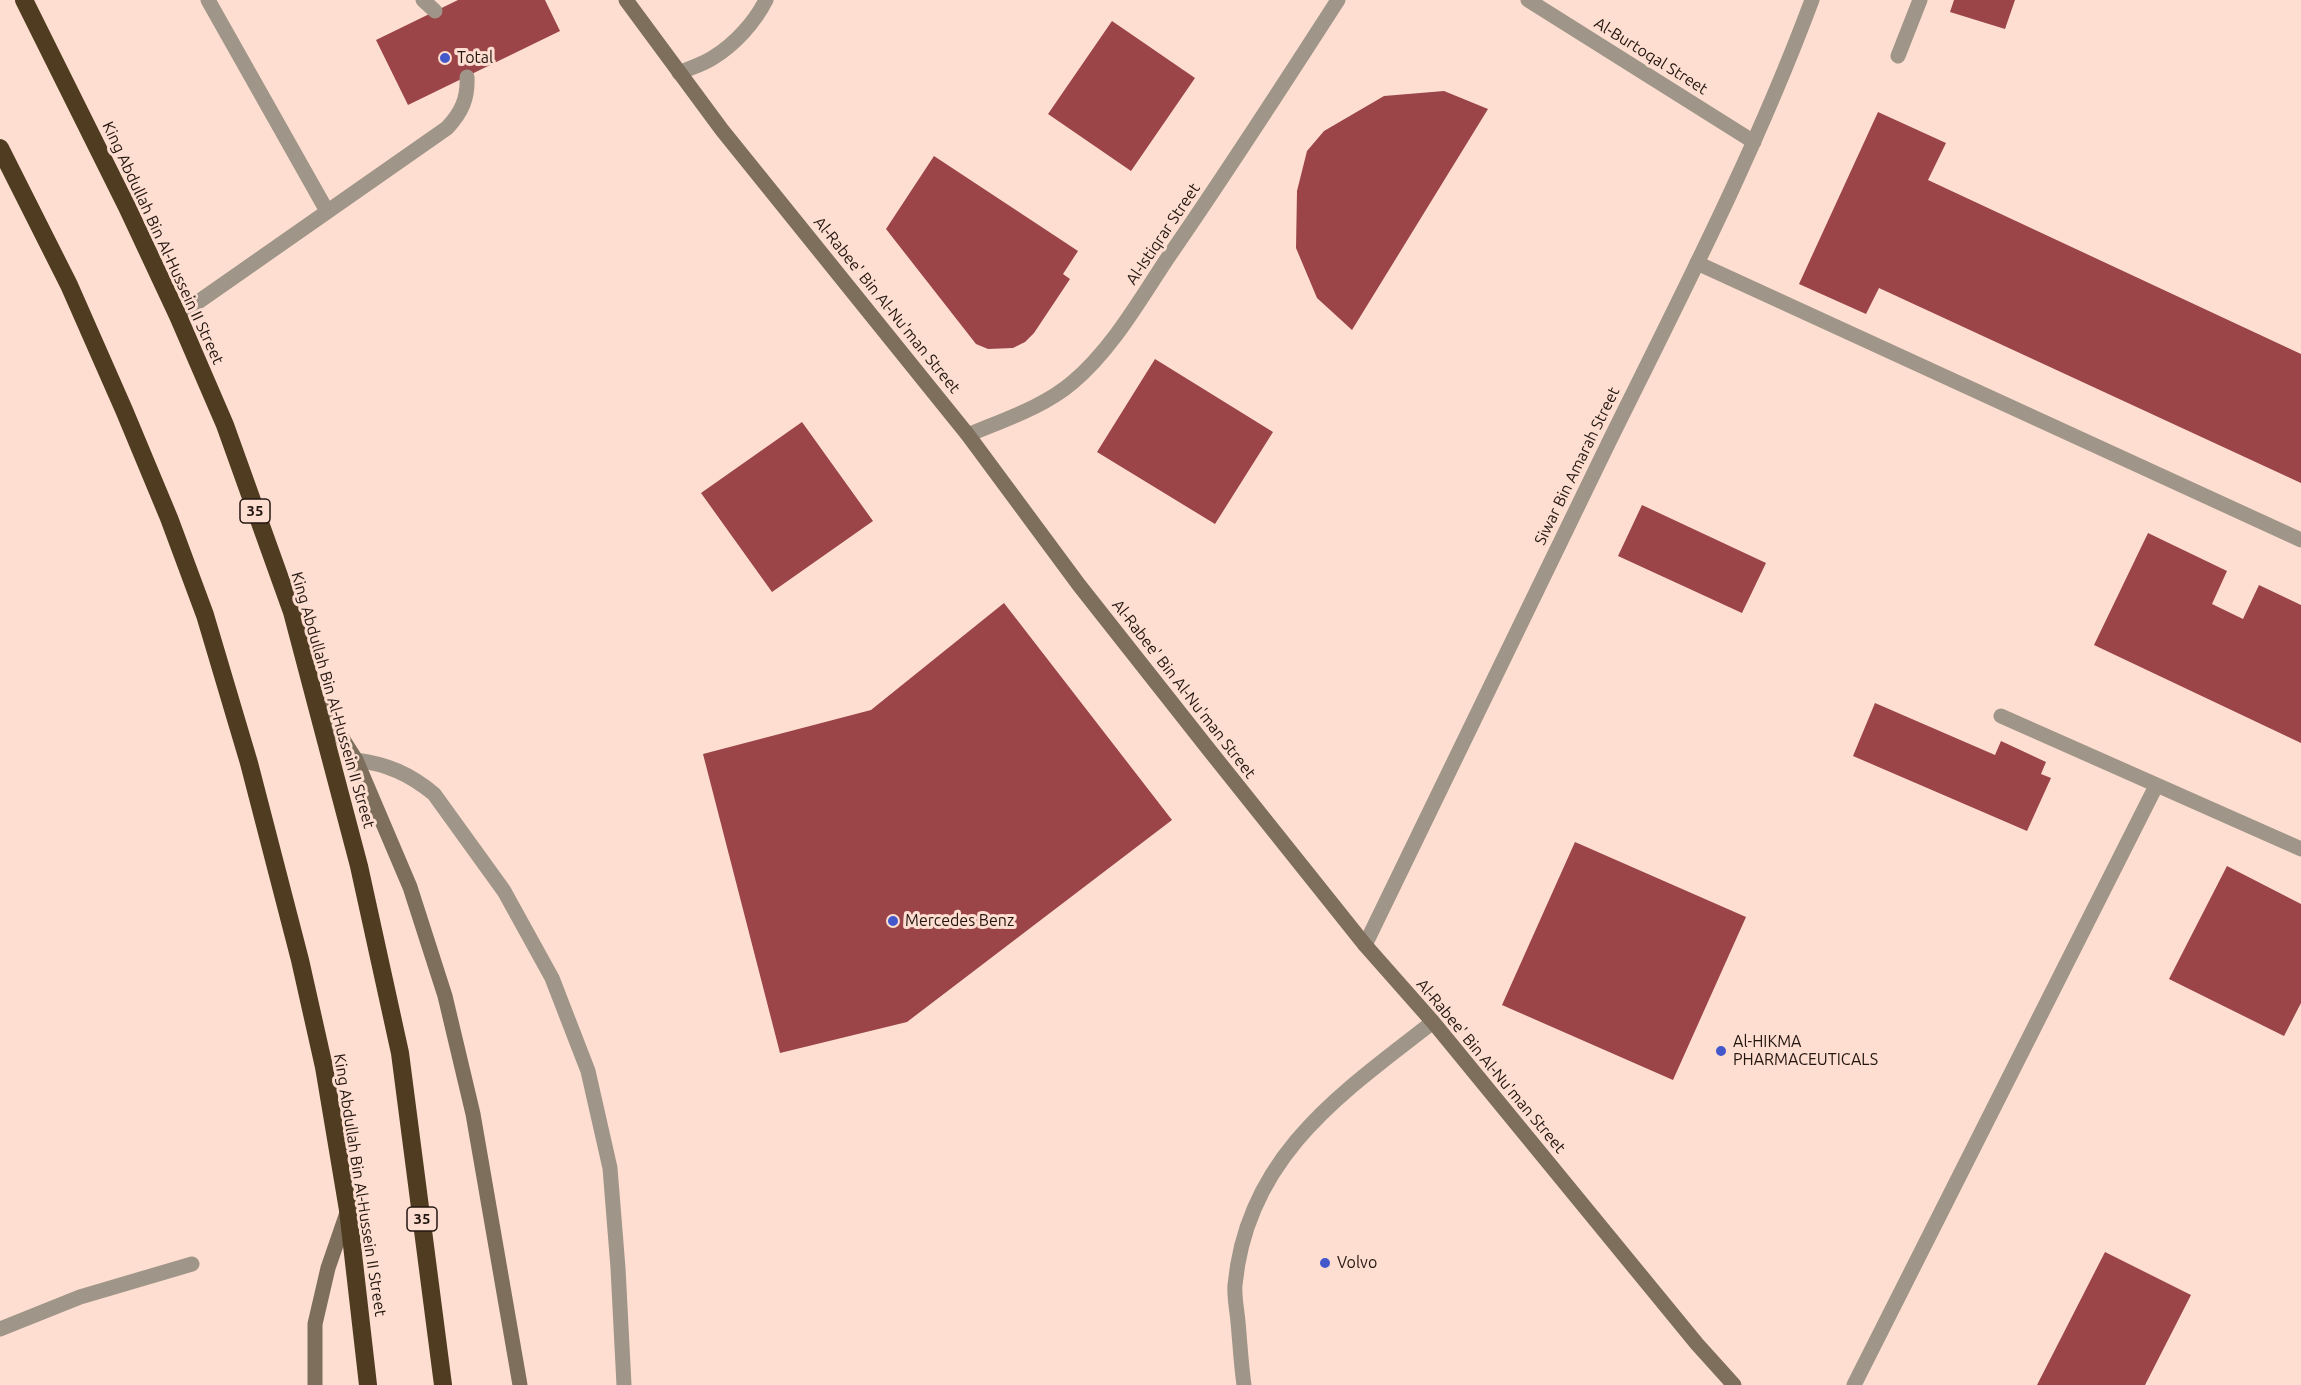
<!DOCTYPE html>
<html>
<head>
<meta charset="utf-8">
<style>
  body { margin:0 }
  canvas { display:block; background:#fdded0 }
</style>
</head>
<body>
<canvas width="2301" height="1385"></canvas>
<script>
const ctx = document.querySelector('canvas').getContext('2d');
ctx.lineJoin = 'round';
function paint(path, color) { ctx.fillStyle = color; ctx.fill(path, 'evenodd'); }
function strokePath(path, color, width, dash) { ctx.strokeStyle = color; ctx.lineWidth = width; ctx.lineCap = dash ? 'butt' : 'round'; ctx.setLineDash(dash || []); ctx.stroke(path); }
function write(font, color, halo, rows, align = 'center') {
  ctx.font = font + ' Ubuntu,sans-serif'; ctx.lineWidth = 6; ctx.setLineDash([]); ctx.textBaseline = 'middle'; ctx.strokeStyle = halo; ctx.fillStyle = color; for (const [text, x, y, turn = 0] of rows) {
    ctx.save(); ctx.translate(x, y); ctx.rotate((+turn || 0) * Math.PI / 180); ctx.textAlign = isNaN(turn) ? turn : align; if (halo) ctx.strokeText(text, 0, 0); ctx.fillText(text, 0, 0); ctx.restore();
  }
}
const building = new Path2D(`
  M458 0H545L560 31 408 105 376 40Z
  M1954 0H2015L2005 29 1950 12Z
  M1112 21 1195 78 1131 171 1048 114Z
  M1444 91 1488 109 1352 330 1317 298 1296 248 1297 191 1307 151 1324 131 1384 96Z
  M1878 112 1946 143 1928 180 2301 354V483L1879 288 1866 314 1799 284Z
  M934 156 1078 251 1063 274 1070 279 1034 333 1025 342 1013 348 988 349 976 344 886 229Z
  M1155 359 1273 432 1215 524 1097 452Z
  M802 422 873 521 772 592 701 493Z
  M1642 505 1766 563 1742 613 1618 556Z
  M2148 533 2227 571 2212 604 2243 619 2259 585 2301 605V743L2094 645Z
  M1004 603 1172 820 907 1022 780 1053 703 754 871 710Z
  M1875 703 1995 755 2001 741 2046 762 2041 774 2051 778 2027 831 1853 756Z
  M1575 842 1746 917 1673 1080 1502 1005Z
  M2227 866 2301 904V1003L2284 1036 2169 979Z
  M2105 1252 2191 1295 2145 1385H2037Z`);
const lane = new Path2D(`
  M208 0 327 211
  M423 0 435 11
  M1898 56 1920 0
  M679 73C690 68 704 64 714 57 735 44 755 22 766 0
  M1697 263 2301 540
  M178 316 447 128C462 112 468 98 467 77
  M2001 716 2301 849
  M1854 1385 2156 786`);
const street = new Path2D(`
  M1528 0 1754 142
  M968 435C1003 420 1044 407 1073 382 1112 349 1139 301 1167 259 1226 174 1282 87 1338 0
  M356 760C387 764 410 774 434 794L504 891 552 978 588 1071 610 1168 618 1268 624 1385
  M1365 945C1446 777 1526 610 1608 444 1680 298 1755 153 1812 0
  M0 1329 80 1297 192 1264
  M1244 1385C1241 1364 1240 1343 1238 1322 1237 1310 1234 1297 1235 1285 1247 1157 1340 1094 1433 1022`);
const secondary = new Path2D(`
  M626 0 722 130 968 435 1079 585 1210 751 1365 945 1433 1022 1697 1344 1734 1385
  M318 700 356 760 410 887 445 996 473 1114 520 1385
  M315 1385V1324L328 1268 348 1210`);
const highway = new Path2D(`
  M24 0 127 207 178 316 225 425 292 612 359 866 400 1053 443 1385
  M0 148 69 285 124 410 169 518 205 615 249 763 300 960 324 1067 348 1210 368 1385`);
const markers = [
  [445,58,6,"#4358cb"],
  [893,921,6,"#4358cb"],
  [1721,1051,6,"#4358cb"],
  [1325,1263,6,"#4358cb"]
];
const shields = [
  [255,511,30],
  [422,1219,30]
];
const shieldNames = [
  ["35",255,511],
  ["35",422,1219]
];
const streetNames = [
  ["Al-Burtoqal Street",1651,56,32],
  ["Al-Istiqrar Street",1163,234,-56],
  ["King Abdullah Bin Al-Hussein II Street",163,243,65],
  ["Al-Rabee' Bin Al-Nu'man Street",887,305,51],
  ["Siwar Bin Amarah Street",1577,466,-64],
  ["Al-Rabee' Bin Al-Nu'man Street",1184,689,52],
  ["King Abdullah Bin Al-Hussein II Street",333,700,74],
  ["Al-Rabee' Bin Al-Nu'man Street",1491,1066,50],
  ["King Abdullah Bin Al-Hussein II Street",360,1185,81]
];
const poiNames = [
  ["Total",457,58],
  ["Mercedes Benz",905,921],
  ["Al-HIKMA",1733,1042],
  ["PHARMACEUTICALS",1733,1060],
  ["Volvo",1337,1263]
];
paint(building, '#9b4548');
strokePath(lane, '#9f9588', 15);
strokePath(street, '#9f9588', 15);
strokePath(secondary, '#7d6f5c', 15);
strokePath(highway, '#503c21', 18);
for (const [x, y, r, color] of markers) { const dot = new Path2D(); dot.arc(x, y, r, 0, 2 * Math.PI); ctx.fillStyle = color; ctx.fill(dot); strokePath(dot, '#fdded0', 2); }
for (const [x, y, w] of shields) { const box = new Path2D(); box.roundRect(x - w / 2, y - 12, w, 24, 4.5); ctx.fillStyle = '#fdded0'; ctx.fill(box); strokePath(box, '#231610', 1.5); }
write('bold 15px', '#231610', null, shieldNames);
write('16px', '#231610', '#fdded0', streetNames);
write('16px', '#231610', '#fdded0', poiNames, 'left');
</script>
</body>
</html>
